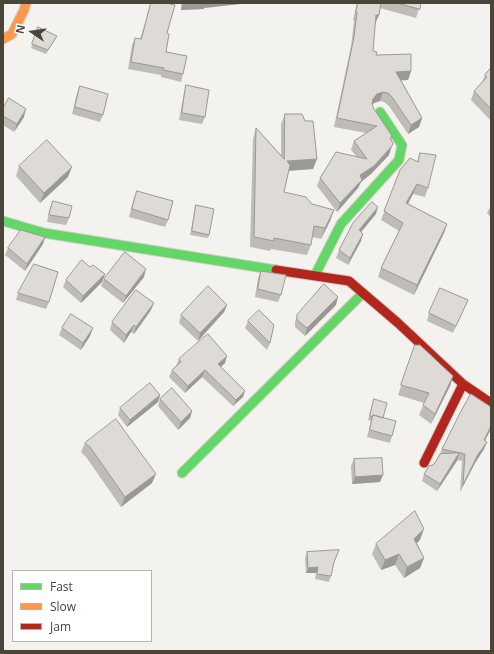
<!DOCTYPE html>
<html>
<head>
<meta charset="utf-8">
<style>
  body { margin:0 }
  #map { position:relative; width:494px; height:654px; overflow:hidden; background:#f4f2ee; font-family:"Open Sans",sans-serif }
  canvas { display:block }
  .frame { position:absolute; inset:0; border:4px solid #4b4439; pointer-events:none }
  .legend { position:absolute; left:12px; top:570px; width:140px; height:72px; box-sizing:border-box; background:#fff; border:1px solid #b7b4b0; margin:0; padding:5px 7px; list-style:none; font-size:12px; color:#4b4439 }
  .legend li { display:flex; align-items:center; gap:8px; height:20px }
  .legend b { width:20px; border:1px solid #b7b4b0 }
  .north { position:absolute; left:12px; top:12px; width:40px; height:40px; -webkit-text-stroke:3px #fff; paint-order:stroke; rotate:283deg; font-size:11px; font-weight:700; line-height:16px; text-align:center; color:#4b4439 }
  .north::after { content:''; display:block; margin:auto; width:14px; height:18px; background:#4b4439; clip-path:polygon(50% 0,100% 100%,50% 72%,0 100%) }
</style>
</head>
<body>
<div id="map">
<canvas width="494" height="654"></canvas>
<div class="frame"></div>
<ul class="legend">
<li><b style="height:5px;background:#63d668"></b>Fast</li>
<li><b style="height:5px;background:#ff974d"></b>Slow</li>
<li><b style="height:5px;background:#b3261e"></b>Jam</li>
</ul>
<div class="north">N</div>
</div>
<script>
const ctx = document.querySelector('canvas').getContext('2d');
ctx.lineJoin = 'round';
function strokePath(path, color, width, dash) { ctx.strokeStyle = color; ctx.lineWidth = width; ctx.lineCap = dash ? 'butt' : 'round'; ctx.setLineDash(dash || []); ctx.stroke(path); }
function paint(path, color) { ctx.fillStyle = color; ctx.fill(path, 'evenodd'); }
const fast = new Path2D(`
  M3 221 44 233 276 270
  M315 275 341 224 399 160 402 145 380 112
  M182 473 363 293`);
const slow = new Path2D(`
  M3 39 12 34 24 10 26 3`);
const jam = new Path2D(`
  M276 270 349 281 398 323 463 384 491 403
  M424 463 463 384`);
const wall = new Path2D(`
  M151 3H166L167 33 166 52 183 74 181 82 161 77V75L128 69 132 45 135 38 140 39Z
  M181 3H249L204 8V9L181 10Z
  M357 3H421L416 18 380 8 379 15 375 24 373 51 376 55 411 71 408 80H401L422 118 419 127 408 134 389 106 384 102 380 101 374 103 372 105 374 109 392 136 391 140 389 155 371 174 361 182 358 188 337 212 317 186 320 178 356 156 351 150 354 141 366 133 334 127 351 46 354 21 353 20Z
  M38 27 55 39 46 54 31 48Z
  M491 68V121L471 100 474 91 482 82 485 75Z
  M186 85 205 117 202 124 179 120 184 93Z
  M80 86 103 115 100 122 72 114 77 93Z
  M3 108 24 117 14 132 3 125Z
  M285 114 317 159 313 169 289 171 284 192 312 204 334 210 330 221 321 239 312 237 311 245 307 255 271 249 270 251 250 247 253 139 256 128 281 155V124Z
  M420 153 428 188 425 197 413 194 408 204 447 224 444 233 414 295 378 277 381 268 399 231 381 220 400 170 417 162Z
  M19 166 68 177 40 203 16 176Z
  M137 191 168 220 165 227 129 217 134 198Z
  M53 201 69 218 66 225 47 222 50 208Z
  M196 205 209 235 208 238 190 235 195 209Z
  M491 206V218L487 213 490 207Z
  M376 214 361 232V241L348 265 336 258 339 250Z
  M45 237 43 244 25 271 5 255 8 248Z
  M90 267 105 274 102 282 81 303 63 287 66 280Z
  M261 271 281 295 278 302 255 297 258 278Z
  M144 277 123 303 101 286 104 279Z
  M18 293 49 302 46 309 16 300Z
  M468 300 453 333 427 321 429 313Z
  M227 305 224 312 198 341 179 323 181 315Z
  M336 305 305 336 295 327V322L297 315Z
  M151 310 134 334 131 332 124 343 110 330 112 322Z
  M248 321 270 343 267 350 245 328Z
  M62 328 90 336 81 350 59 335Z
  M415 345 453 376 450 386 431 424 419 415 424 403 398 395Z
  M179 359 225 363 221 367 243 397 233 406 202 377 185 393 169 377 172 370 176 366Z
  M160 395 158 402 127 427 118 415 120 408Z
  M160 399 192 411 190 418 178 430 158 406Z
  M374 399 392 436 390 443 367 437 371 421 368 420Z
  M491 407V429L485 441 487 442 484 449 475 463 460 492 462 461 457 460 437 491 422 481 424 474 436 461 440 454 442 449Z
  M85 443 152 483 121 507 86 457 81 452Z
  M354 459 380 482 352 484 351 466Z
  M420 540 417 543 424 558 420 568 404 578 395 565 381 570 372 554 376 544Z
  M339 550 333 564 331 576 329 582 315 579 316 573H306L305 558 307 552Z`);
const shadedWall = new Path2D(`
  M183 3H249L204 8V9L181 10Z
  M376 15H379L375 24Z
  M411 71 408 80 392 81 396 72Z
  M383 92 380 101 374 103 370 108 373 99 377 94Z
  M26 109 24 117 14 132 17 124Z
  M422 118 419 127 408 134 411 125Z
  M392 146 389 155 371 174 361 182 358 188 337 212 340 203 360 175Z
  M317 159 313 169 283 171 287 161Z
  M72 167 68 177 40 203 44 193Z
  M417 184 413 194 403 213 406 203Z
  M378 207 376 214 356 238 359 230Z
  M334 210 330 221 321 239 325 228Z
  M447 224 444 233 414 295 417 285Z
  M363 234 361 241 348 265 350 258Z
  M45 237 43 244 25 271 27 264Z
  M146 269 144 277 123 303 126 296Z
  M105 274 102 282 81 303 83 296Z
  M338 297 336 305 305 336 307 328Z
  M154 303 151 310 134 334 136 327Z
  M227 305 224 312 198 341 200 333Z
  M134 325 131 332 124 343 126 335Z
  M93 328 90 336 81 350 83 343Z
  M227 356 225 363 216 371 218 364Z
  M205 370 202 377 185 393 188 386Z
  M453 376 450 386 431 424 435 414Z
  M245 391 243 397 233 406 236 400Z
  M160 395 158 402 127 427 130 420Z
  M192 411 190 418 178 430 181 422Z
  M491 426V429L481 447 484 440Z
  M487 442 484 449 475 463 460 492 463 485 477 456Z
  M459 453 457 461 437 491 440 484Z
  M156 474 152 483 121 507 125 497Z
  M383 475 380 482 352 484 355 477Z
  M424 529 420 540 410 549 414 539Z
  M399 554 395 565 381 570 385 560Z
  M424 558 420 568 404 578 407 567Z
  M318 567 316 573H306L308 568Z`);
const building = new Path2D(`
  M151 3H166L175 5 167 33 169 34 166 52 187 56 183 74 163 70 164 68 131 62 135 38 141 39Z
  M358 3H381L379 15H376L373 51 377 52 376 55 411 54V71L396 72 422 118 411 125 392 97 388 93 383 92 377 94 373 99 372 104 374 109 392 136 390 138 393 143 392 146 374 166 360 175 362 180 340 203 320 178 336 152 367 159 354 141 377 126 337 118 354 37 357 12H356Z
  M397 3H421L420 9Z
  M38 27 57 36 48 50 32 44Z
  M491 68V109L474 91 487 77 485 75Z
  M186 85 209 90 205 117 182 113Z
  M80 86 108 94 103 115 75 107Z
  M9 98 26 109 17 124 3 116V108Z
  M285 114H302L305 121H313L317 159 287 161 290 165 284 192 306 197 312 204 334 210 325 228 314 226 311 245 274 238V241L254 237 256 128 284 159Z
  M47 140 72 167 44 193 19 166Z
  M420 153 436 155 428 188 417 184 406 203 447 224 417 285 381 268 403 223 384 211 400 170 410 158 418 162Z
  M137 191 173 201 168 220 132 209Z
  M53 201 72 206 69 218 49 215Z
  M372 202 378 207 359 230 363 234 350 258 339 250 353 223Z
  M196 205 214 209 209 235 192 231Z
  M21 230 45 237 27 264 8 248Z
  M125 252 146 269 126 296 104 279Z
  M82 260 90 267 93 265 105 274 83 296 66 280Z
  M34 264 58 272 49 302 18 293Z
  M261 271 286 275 281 295 258 289Z
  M324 284 338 297 307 328 297 320V315Z
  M208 286 227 305 200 333 181 315Z
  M440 288 468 300 456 326 429 313Z
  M136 290 154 303 136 327 134 325 126 335 112 322Z
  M259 310 274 325 270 343 248 321Z
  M71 314 93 328 83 343 62 328Z
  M208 334 227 356 218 364 245 391 236 400 205 370 188 386 172 370 181 362 179 359Z
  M415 345H420L453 376 435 414 423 405 429 393 401 385Z
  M150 383 160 395 130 420 120 408Z
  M172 388 192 411 181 422 160 399Z
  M471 394 491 407V426L484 440 487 442 477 456 463 485 465 454 442 449 460 413Z
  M374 399 387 403 383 418 373 415 372 417 370 416Z
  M373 415 396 421 392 436 370 430Z
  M116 419 156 474 125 497 90 447 85 443Z
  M459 453 440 484 424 474 429 466 433 465 436 461 440 454Z
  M382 458 383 475 355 477 354 459Z
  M415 511 424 529 414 539 424 558 407 567 399 554 385 560 376 544Z
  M339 550 334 562 331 576 317 574 318 567 308 568 307 552Z`);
strokePath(fast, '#d3cfc5', 11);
strokePath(slow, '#d3cfc5', 11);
strokePath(jam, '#d3cfc5', 11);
strokePath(fast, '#63d668', 9);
strokePath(slow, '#ff974d', 9);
strokePath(jam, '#b3261e', 9);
paint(wall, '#bfbcb8');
paint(shadedWall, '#9b9996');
paint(building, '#dedbd6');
strokePath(building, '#9b9996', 1);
</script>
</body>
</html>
